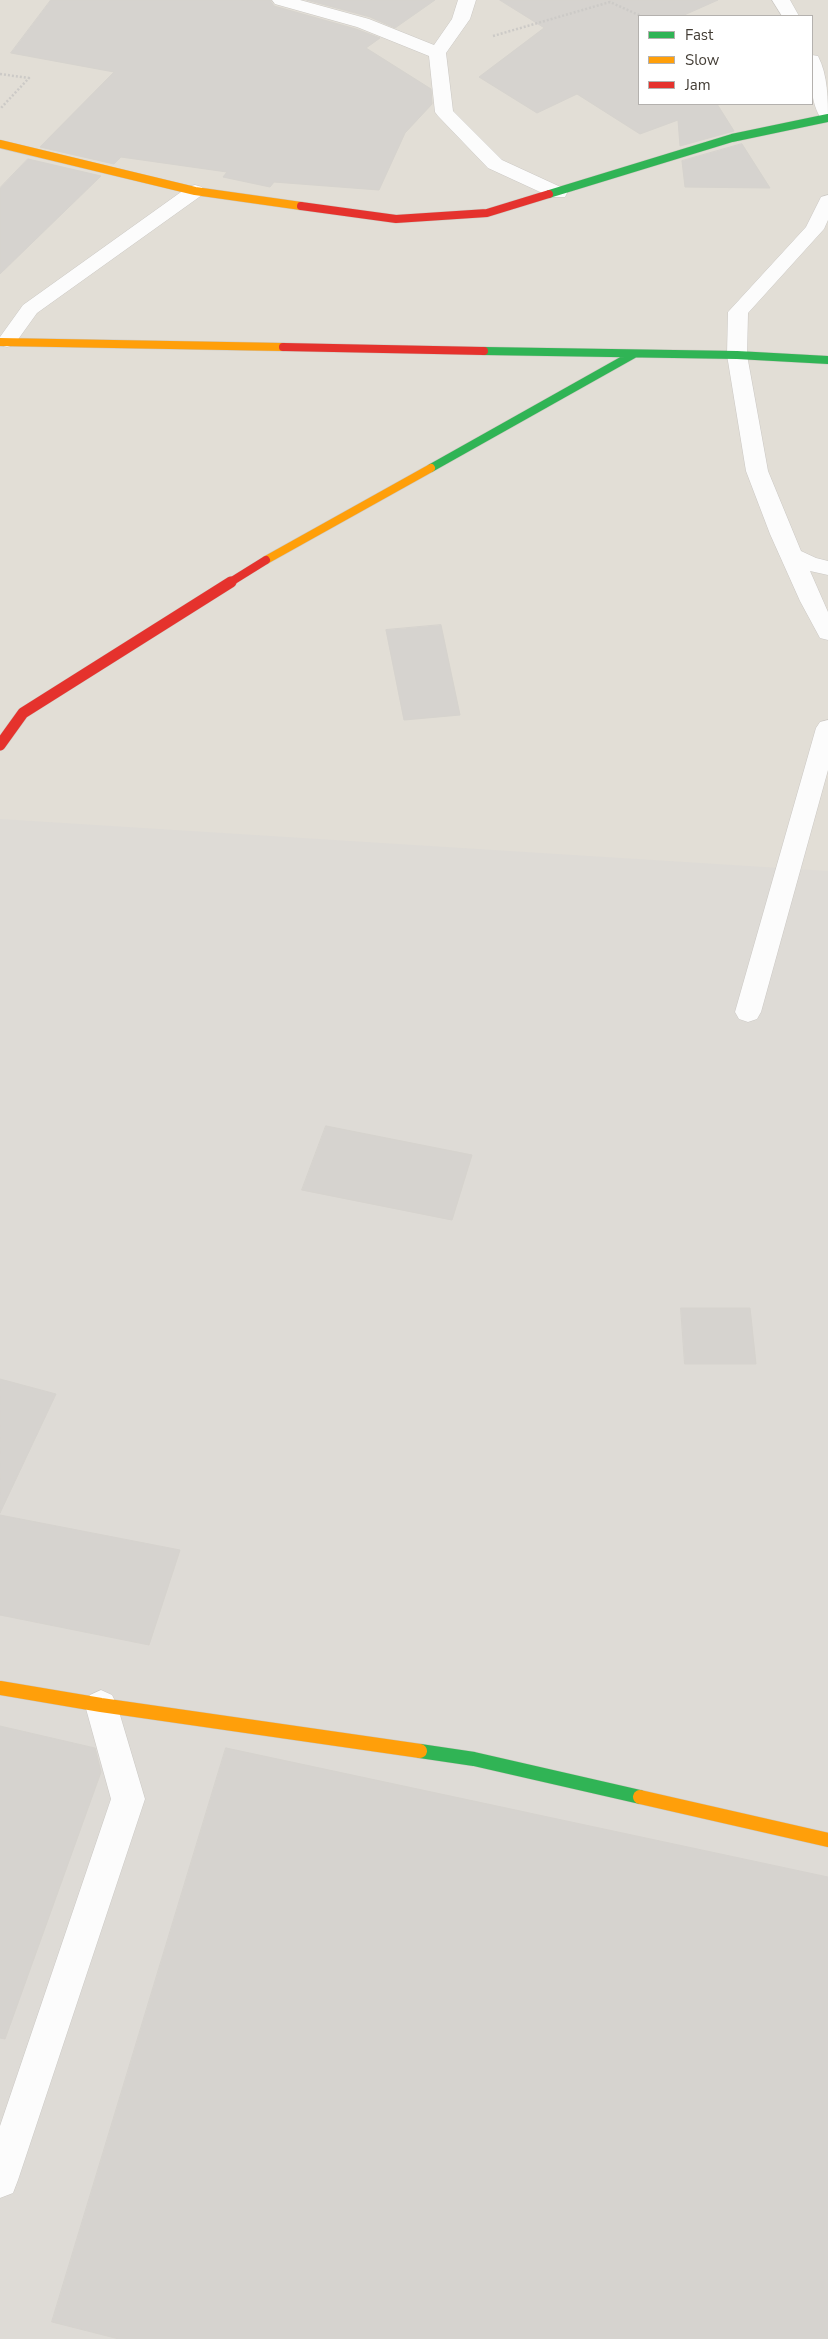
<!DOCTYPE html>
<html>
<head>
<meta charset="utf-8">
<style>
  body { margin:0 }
  #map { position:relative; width:828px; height:2339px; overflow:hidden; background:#eeece8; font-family:"Nunito Sans",sans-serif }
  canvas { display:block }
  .legend { position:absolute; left:638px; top:15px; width:175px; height:90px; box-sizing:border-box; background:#fff; border:1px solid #b4b1ae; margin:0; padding:6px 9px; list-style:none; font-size:15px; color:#433d35 }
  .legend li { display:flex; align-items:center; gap:10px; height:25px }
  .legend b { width:25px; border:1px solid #b4b1ae }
</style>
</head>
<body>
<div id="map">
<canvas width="828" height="2339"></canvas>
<ul class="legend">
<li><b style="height:6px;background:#30b455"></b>Fast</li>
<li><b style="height:6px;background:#ff9f0a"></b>Slow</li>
<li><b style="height:6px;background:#e5322d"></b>Jam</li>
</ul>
</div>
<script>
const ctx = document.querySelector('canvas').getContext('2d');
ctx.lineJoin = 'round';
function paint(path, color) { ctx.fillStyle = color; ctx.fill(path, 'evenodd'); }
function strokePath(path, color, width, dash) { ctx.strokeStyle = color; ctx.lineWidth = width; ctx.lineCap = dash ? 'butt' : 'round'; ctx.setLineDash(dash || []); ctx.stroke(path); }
const residential = new Path2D(`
  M0 0H828V2339H0ZM639 16H812V104H639Z`);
const industrial = new Path2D(`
  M0 819 828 871V2339H0Z`);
const building = new Path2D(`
  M51 0H270L274 6 356 29 380 38 366 48 431 89 432 104 405 133 379 190 274 182 270 187 223 177 227 172 121 157 114 164 40 147 114 72 11 53Z
  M307 0H435L395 28 370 17Z
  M500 0H718L682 16H639V104H717L734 131 680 146 678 120 640 134 577 94 537 113 479 77 544 28Z
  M742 144 770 188 685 187 682 161Z
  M28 159 101 176 0 274V188Z
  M441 625 460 715 404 720 386 630Z
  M326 1126 472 1155 452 1220 302 1190Z
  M681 1308H750L756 1364H685Z
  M0 1379 56 1394 0 1513Z
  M0 1515 180 1550 149 1645 0 1615Z
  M0 1726 95 1748 101 1772 5 2039 0 2038Z
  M226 1748 828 1877V2339H119L52 2322Z`);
const path = new Path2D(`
  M493 36 610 2 641 16
  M0 74 29 78 0 109`);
const street = new Path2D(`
  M272 0H300L369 19 434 45 452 19 458 0H476L470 19 446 53 453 111 502 160 565 189 567 193 565 197H551L488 168 438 116 435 112 429 56 357 27 275 4Z
  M772 0H790L799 16H782Z
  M812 55 818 56C828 75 828 100 828 121L822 120C809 102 811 75 812 55Z
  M195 185 202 187 204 191 202 195 37 313 14 345 7 347 0 345V337L23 305 188 187Z
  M828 195V220L824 229 748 313 747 355 768 471 801 551 816 558 828 561V575L810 571 828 612V640L820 638 800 601 770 534 746 471 727 355 728 312 806 227 821 197Z
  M828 720V770L761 1012 757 1019 748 1022 739 1019 735 1012 816 728 820 722Z
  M101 1690 112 1695 117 1705 145 1799 18 2180 13 2193 0 2198V2126L111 1799 85 1705 90 1695Z`);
const fastFar1 = new Path2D(`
  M549 194 732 138 828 118
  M484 351 737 355 828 360
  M431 468 634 354`);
const fast = new Path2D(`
  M420 1751 474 1759 640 1797`);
const slowFar1 = new Path2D(`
  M0 144 195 191 301 206
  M0 342 283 347
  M266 560 431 468`);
const slow = new Path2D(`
  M0 1688 101 1705 420 1751
  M640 1797 828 1840`);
const jamFar1 = new Path2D(`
  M301 206 396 219 487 213 549 194
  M283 347 484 351
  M229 583 266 560`);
const jam = new Path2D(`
  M0 745 23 713 231 582`);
paint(residential, '#e2ded6');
paint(industrial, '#dedbd6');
paint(building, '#d6d3cf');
strokePath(building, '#d6d3ce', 1);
strokePath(street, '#cbc8c4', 1);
strokePath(fastFar1, '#ccc8c0', 9);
strokePath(fast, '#ccc8c0', 15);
strokePath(slowFar1, '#ccc8c0', 9);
strokePath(slow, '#ccc8c0', 15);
strokePath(jamFar1, '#ccc8c0', 9);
strokePath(jam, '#ccc8c0', 12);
strokePath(path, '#cccac7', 2.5, [2, 2]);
paint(street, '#fcfcfc');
strokePath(fastFar1, '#30b455', 8);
strokePath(fast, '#30b455', 14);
strokePath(slowFar1, '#ff9f0a', 8);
strokePath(slow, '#ff9f0a', 14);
strokePath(jamFar1, '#e5322d', 8);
strokePath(jam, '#e5322d', 11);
</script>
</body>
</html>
